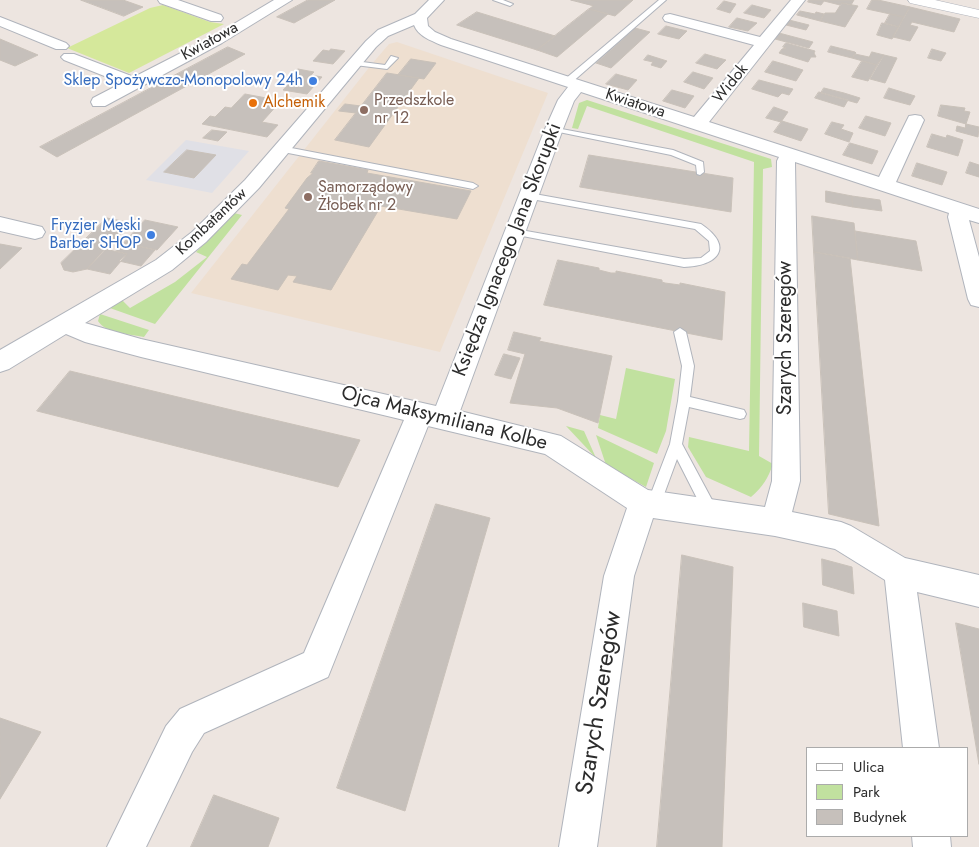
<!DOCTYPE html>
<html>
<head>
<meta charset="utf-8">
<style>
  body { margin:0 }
  #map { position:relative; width:979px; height:847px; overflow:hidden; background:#ede5e0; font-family:Jost,sans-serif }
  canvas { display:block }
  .legend { position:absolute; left:806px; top:747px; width:162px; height:90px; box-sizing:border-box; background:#fff; border:1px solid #ababab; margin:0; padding:6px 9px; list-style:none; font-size:15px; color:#2c2c2c }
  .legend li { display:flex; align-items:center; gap:10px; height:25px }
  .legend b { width:25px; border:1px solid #ababab }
</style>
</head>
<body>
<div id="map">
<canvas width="979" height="847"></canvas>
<ul class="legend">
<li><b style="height:6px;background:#fff"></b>Ulica</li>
<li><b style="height:14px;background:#c1e19f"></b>Park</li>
<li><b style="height:14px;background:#c6c0bb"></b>Budynek</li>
</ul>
</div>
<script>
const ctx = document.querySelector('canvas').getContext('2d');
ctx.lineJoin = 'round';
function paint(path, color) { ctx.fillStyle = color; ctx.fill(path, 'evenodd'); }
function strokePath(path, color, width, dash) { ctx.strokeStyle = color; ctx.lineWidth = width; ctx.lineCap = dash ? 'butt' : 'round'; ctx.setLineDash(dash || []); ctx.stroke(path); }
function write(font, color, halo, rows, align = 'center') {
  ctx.font = font + ' Jost,sans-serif'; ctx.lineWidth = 4; ctx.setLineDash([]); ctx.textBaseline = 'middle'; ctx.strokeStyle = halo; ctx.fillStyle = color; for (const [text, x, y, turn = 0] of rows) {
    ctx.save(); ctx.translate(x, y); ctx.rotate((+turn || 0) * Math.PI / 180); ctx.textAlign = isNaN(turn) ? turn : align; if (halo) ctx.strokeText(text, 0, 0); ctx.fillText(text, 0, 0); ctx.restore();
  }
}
const industrial = new Path2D(`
  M186 140 249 151 212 193 146 180Z`);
const education = new Path2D(`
  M397 42 548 93 440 352 191 293 371 65 389 44Z`);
const green = new Path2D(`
  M587 100 771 159 772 167 763 169 759 456 773 464C768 478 763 487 751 497L706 477 688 447 689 437 749 451 754 162 587 106 578 129 572 128 579 103Z
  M234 213 242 215 155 324 107 307 121 299 130 308 175 282 207 257 196 252Z
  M100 314 149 330 144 337C130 334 105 333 98 321Z
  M626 368 675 379 666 431 657 454 598 428 600 415 616 419Z
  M566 426 584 431 596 458Z
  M596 435 654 463 646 487 606 465Z`);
const pitch = new Path2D(`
  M163 5 210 22 224 24 129 73 67 48 150 8Z`);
const building = new Path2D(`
  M81 0H123L143 7 124 16Z
  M308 0H335L294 23 277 17Z
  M571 0H633L615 16 589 9 593 6Z
  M809 0H854L851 5 842 3 840 5 824 1 821 5 808 2Z
  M872 0H878L910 7 904 17 867 9Z
  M724 1 736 4 730 13 717 9Z
  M842 3 858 6 845 27 820 21 825 13H835Z
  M752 5 771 10 764 18 744 13Z
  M910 7 960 19 954 32 912 22 910 25 918 27 910 41 893 37Z
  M589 9 608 14 557 57 537 50Z
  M800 11 815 14 816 12 824 14 820 21 797 15Z
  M477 12 555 36 537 50 457 25Z
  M890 14 904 17 899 27 885 23Z
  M737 18 757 23 748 31 729 27Z
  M789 20 809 25 806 30 786 25Z
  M882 23 899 27 892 39 877 35Z
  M666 26 687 31 679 39 658 34Z
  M635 28 650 32 611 68 596 63Z
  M779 33 813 42 809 48 775 39Z
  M0 39 38 55 15 66 0 60Z
  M786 43 815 51 814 53 816 57H811L808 62 779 53 782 49 786 48 783 47Z
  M831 46 855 52 856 53 852 58 828 52Z
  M228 47 245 54 57 157 40 147Z
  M331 49 345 51 333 64 313 61 323 50 329 51Z
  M932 49 946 53 941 61 928 58Z
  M872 52 884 55 877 65 852 58 855 54 869 57Z
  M705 54 726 60 717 69 696 63Z
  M648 55 667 61 661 68 651 65 653 62 644 60Z
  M884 55 897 58 885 83 870 79Z
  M411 59 436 63 424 79 398 75Z
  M773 61 787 65 803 70 796 81 765 72Z
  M862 61 877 65 868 81 852 77Z
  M298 69 314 72 305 81 289 79Z
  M693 72 713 78 704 89 684 82Z
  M387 73 419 78 369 147 335 140Z
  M616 74 637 80 628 90 606 84Z
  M311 75 322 77 307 94 283 90 293 79 305 81Z
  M759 80 793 89 789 95 782 93 778 97 752 89Z
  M824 88 844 93 860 98 857 103 821 93Z
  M889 88 915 96 910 105 884 98Z
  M672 90 694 96 685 108 663 101Z
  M819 92 848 100 844 107 815 98Z
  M245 94 277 100 279 103 262 122 278 125 267 137 202 124 210 116 215 117 225 107 231 108Z
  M345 104 361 106 356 113 339 111Z
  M941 105 965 108 964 111 970 112 966 124 938 116Z
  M774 107 788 112 781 122 766 118Z
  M866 116 891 123 885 136 859 128Z
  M782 121 808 129 801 141 774 132Z
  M832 122 844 125 841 129 853 133 849 142 825 134Z
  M966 124 979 127 978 137 956 131 957 126 965 128Z
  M212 130 227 132 218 141 203 138Z
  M932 134 946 138 947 135 963 140 958 156 927 147Z
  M850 143 878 151 872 164 843 155Z
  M187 150 216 155 194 178 164 172Z
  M589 155 733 178 731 212 580 187Z
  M319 161 368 170 367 173 471 191 457 219 381 206 331 290 293 282 297 276 288 275 278 290 231 279 242 264 247 265 289 209 285 208 307 178 313 173H311Z
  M970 162 979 165V177L966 173Z
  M917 163 947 172 942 185 912 176Z
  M826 191 852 196 853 207 826 202Z
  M852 196 880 200 882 211 853 207Z
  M812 216 854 223 858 260 814 252Z
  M107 218 131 223 87 269 73 272 64 270 61 263Z
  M145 220 178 227 157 250 124 243Z
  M855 231 916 241 922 271 858 260Z
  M124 243 155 250 141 266 119 261 127 254 116 251Z
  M0 244 22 248 0 269Z
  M105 249 127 254 110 274 87 269Z
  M814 252 850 258 879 526 829 514Z
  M558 260 599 268V270L611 273H616V271L662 280V282L665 283 680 285V283L725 292 722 340 544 305Z
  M514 332 541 338 539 341 612 356 598 423 557 408 510 403 525 354 508 350Z
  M504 354 520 358 511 379 495 375Z
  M70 371 236 411 360 440 338 487 37 411Z
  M436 504 490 518 405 811 337 788Z
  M682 555 733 567 722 847H657Z
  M822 559 852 567 854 594 823 585Z
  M803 603 837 611 839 636 804 627Z
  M956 623 979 629V764Z
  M0 718 41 732 0 799Z
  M214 795 279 818 268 847H191Z`);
const lane = new Path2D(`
  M493 0H503L513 4 510 6Z
  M659 0H666L570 84H564V80Z
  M391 56 398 58 387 69 355 65 351 63 355 61 385 65Z
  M551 127 673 150 703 162 704 172 700 175 697 174 696 165 671 155 554 131 550 129Z
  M281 146 473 183 478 186 473 189 278 151 277 149Z
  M529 193 701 224C735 247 718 266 684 267L512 234V230L515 229 684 259 701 258 710 251 709 241 695 229 526 198 524 196Z
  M680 328 686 332 694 366 690 397 740 409 744 410 746 414 744 418 740 419 689 407 682 444 719 513 717 518 712 519 707 518 677 459 659 508 654 510 649 508 647 504 670 444 678 401 682 366 674 332Z`);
const street = new Path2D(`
  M158 0H178L221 15 223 18 221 21H211L160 3Z
  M274 0H292L222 43 105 106H93L91 102 93 98 122 83 64 60 61 57 64 54H74L134 77 212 37Z
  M429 0H444L427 18 428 26 435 32 451 39 694 117 754 45 665 21 663 18 665 15 670 14 760 37 791 0H805L709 122 879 177 909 116 915 115 921 116 924 120 896 182 979 209V223L969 220 979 257V307L971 305 968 299 948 217 949 213 795 162 800 481 792 512 841 522 851 526 905 558 979 575V607L917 592 939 748H903L885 580 835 549 775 536 653 518 634 576 597 847H559L604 576 627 508 545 454 428 426 328 677 204 733 192 752 146 847H107L166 726 180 709 304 653 404 420 141 357 85 342 66 334 9 369 0 372V350L156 260 192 232 245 180 366 41 378 30 415 14ZM414 25C418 36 430 40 441 45L568 87 558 100 545 129 436 406 141 339 85 323 172 270 206 242 259 188 376 47 388 36ZM581 92 779 157 777 161 772 481 765 507 648 490 561 436 460 411 563 129 574 101Z
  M0 17 66 43 69 46 66 49H56L0 26Z
  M0 217 42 227 45 232 42 237 35 239 0 231Z
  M912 836H950L951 847H913Z`);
const secondary = new Path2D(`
  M908 0H935L979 10V18L910 3Z`);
const markers = [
  [313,81,5,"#3f7fe0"],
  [253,103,5,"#e8710a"],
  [364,110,5,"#8d6e63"],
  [308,197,5,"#8d6e63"],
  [151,235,5,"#3f7fe0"]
];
const farStreetnames = [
  ["Kwiatowa",210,42,-29],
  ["Widok",731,84,-51],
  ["Kwiatowa",635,104,18],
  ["Kombatantów",212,222,-43]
];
const farShopnames = [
  ["Sklep Spożywczo-Monopolowy 24h",303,81],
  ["Fryzjer Męski",141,226],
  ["Barber SHOP",141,244]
];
const farEducationnames = [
  ["Przedszkole",374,101],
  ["nr 12",374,119],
  ["Samorządowy",318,188],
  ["Żłobek nr 2",318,206]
];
const farFoodnames = [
  ["Alchemik",263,103]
];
const streetNames = [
  ["Księdza Ignacego Jana Skorupki",508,250,-69],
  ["Szarych Szeregów",786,338,-90],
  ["Ojca Maksymiliana Kolbe",444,419,14]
];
const nearStreetnames = [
  ["Szarych Szeregów",600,703,-81]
];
paint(industrial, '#e0e0e6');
paint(education, '#eedfd0');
paint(green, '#c1e19f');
paint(pitch, '#d5e89b');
paint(building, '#c6c0bb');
strokePath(building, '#c9c1b9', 1);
strokePath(lane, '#b0b4bc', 2);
strokePath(street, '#b0b4bc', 2);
strokePath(secondary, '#b0b4bc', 1);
paint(lane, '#fff');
paint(street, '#fff');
paint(secondary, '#fff');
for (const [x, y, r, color] of markers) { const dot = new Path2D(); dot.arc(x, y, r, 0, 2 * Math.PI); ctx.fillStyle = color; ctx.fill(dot); strokePath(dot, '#fff', 2); }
write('16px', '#2c2c2c', '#fff', farStreetnames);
write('16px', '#366cbe', '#fff', farShopnames, 'right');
write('16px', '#785e54', '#fff', farEducationnames, 'left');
write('16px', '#c56008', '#fff', farFoodnames, 'left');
write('20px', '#2c2c2c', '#fff', streetNames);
write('24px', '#2c2c2c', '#fff', nearStreetnames);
</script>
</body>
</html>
